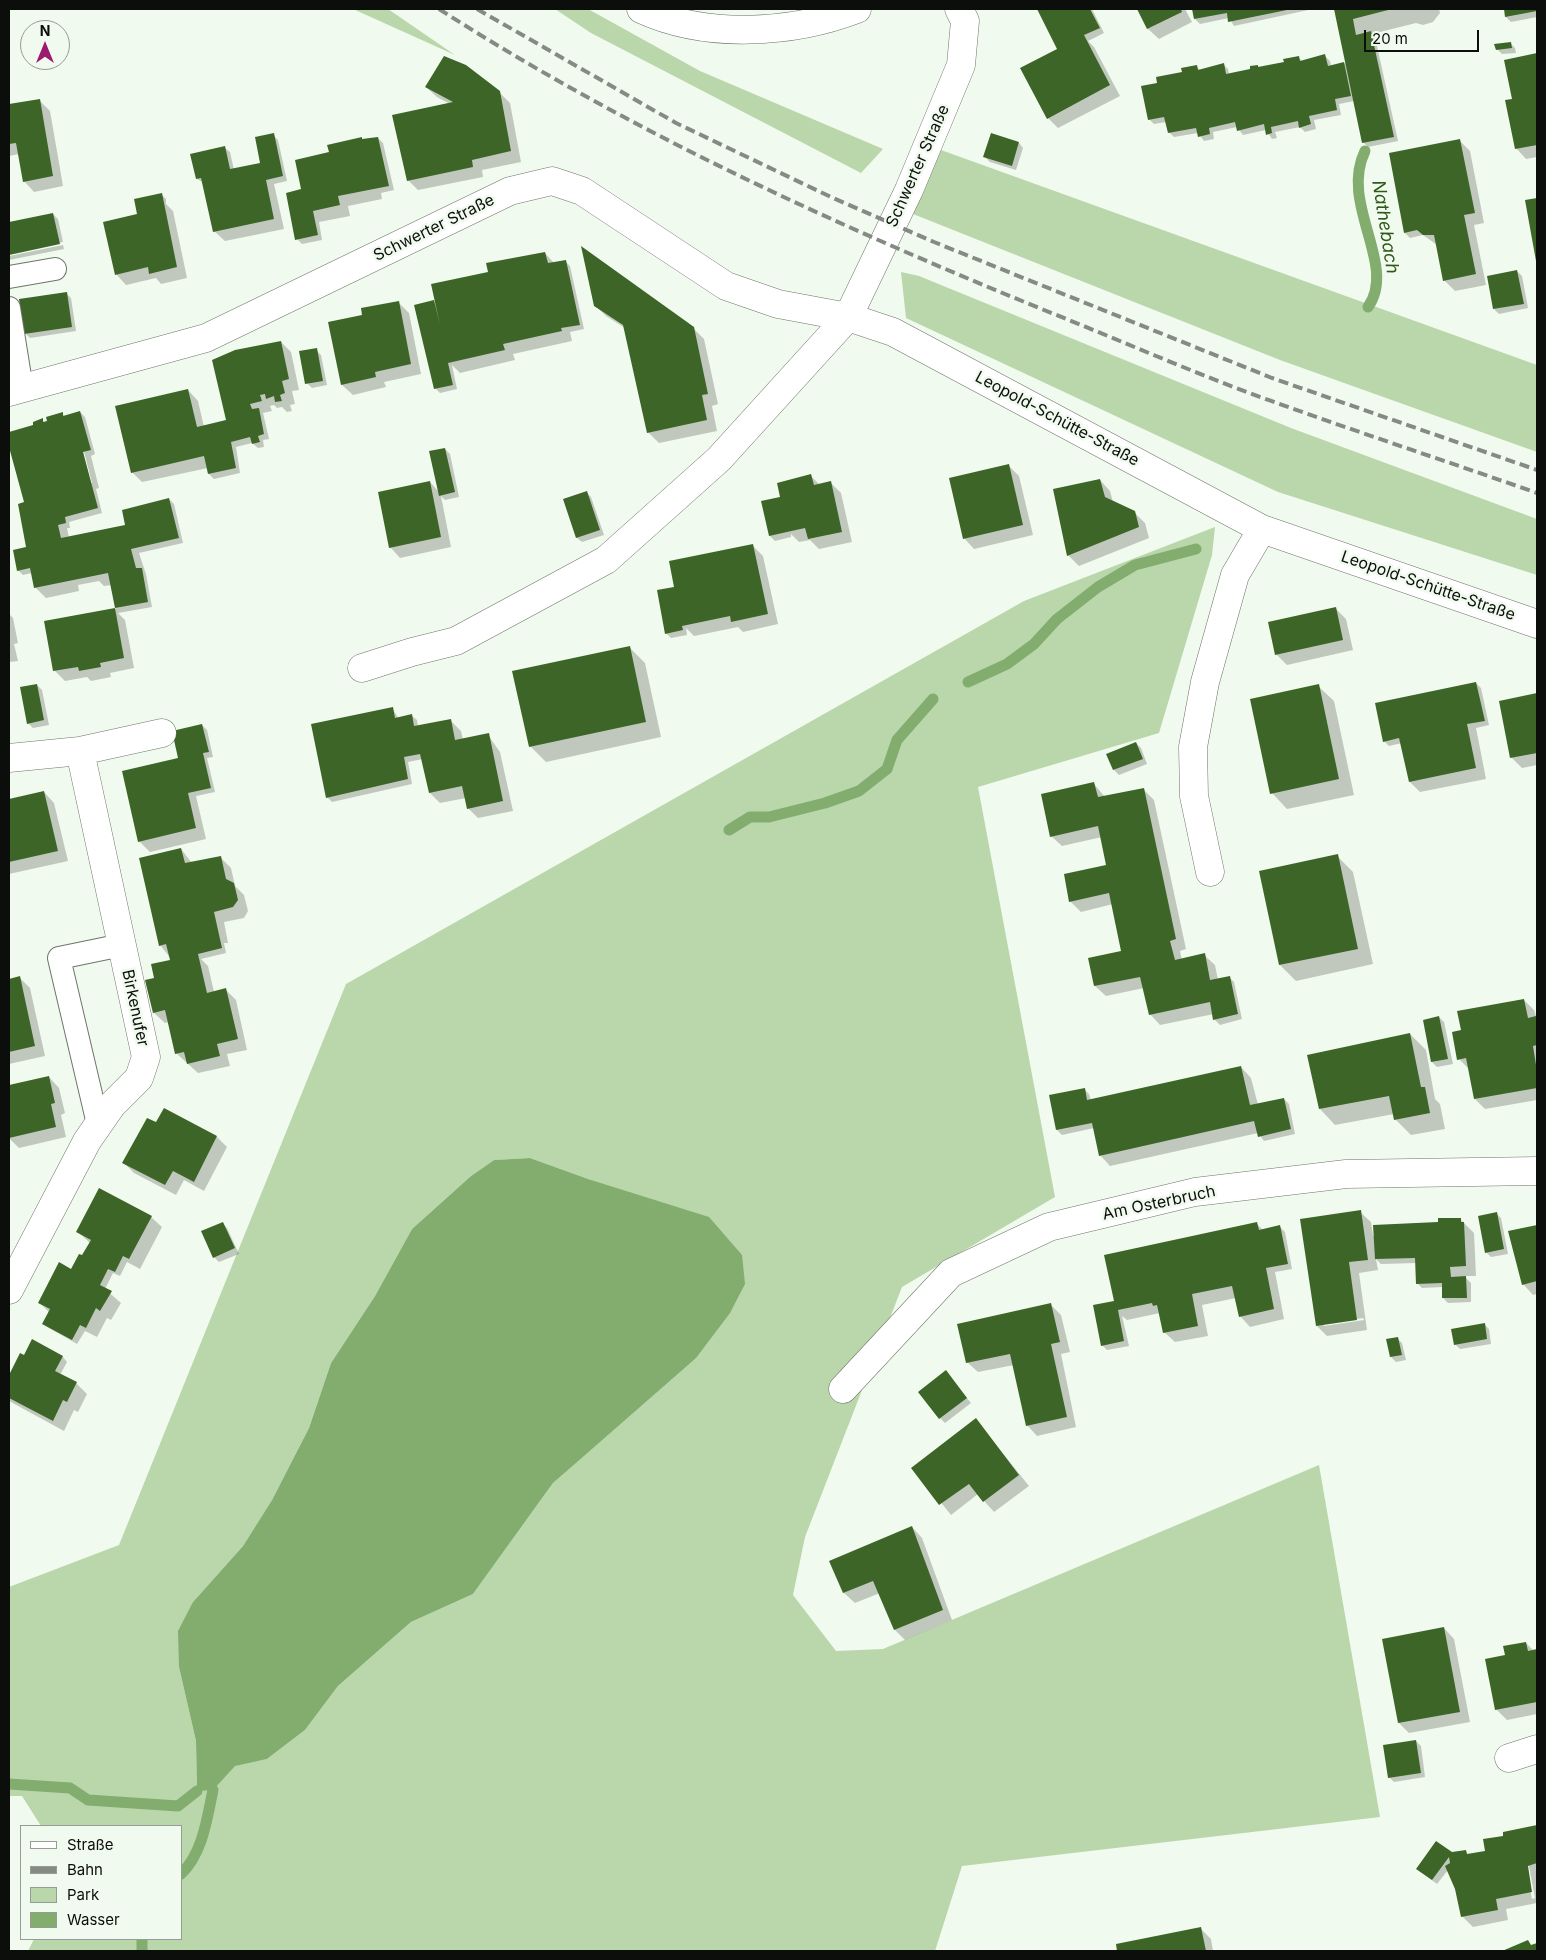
<!DOCTYPE html>
<html>
<head>
<meta charset="utf-8">
<style>
  body { margin:0 }
  #map { position:relative; width:1546px; height:1960px; overflow:hidden; background:#f1faee; font-family:Inter,sans-serif }
  canvas { display:block }
  .frame { position:absolute; inset:0; border:10px solid #0b0e0a; pointer-events:none }
  .legend { position:absolute; left:20px; top:1825px; width:162px; height:115px; box-sizing:border-box; background:#f1faee; border:1px solid #959c93; margin:0; padding:6px 9px; list-style:none; font-size:15px; color:#0b0e0a }
  .legend li { display:flex; align-items:center; gap:10px; height:25px }
  .legend b { width:25px; border:1px solid #959c93 }
  .north { position:absolute; left:20px; top:20px; width:50px; height:50px; box-sizing:border-box; background:#f1faee; border:1px solid #959c93; border-radius:50%; rotate:0deg; font-size:14px; font-weight:700; line-height:20px; text-align:center; color:#0b0e0a }
  .north::after { content:''; display:block; margin:auto; width:18px; height:22px; background:#9c1b70; clip-path:polygon(50% 0,100% 100%,50% 72%,0 100%) }
  .scale { position:absolute; left:1364px; top:30px; width:115px; height:22px; box-sizing:border-box; border:2px solid #0b0e0a; border-top:0; padding-left:6px; font-size:15px; line-height:18px; white-space:nowrap; color:#0b0e0a; -webkit-text-stroke:4px #f1faee; paint-order:stroke }
</style>
</head>
<body>
<div id="map">
<canvas width="1546" height="1960"></canvas>
<div class="frame"></div>
<ul class="legend">
<li><b style="height:6px;background:#fff"></b>Straße</li>
<li><b style="height:6px;background:#858b83"></b>Bahn</li>
<li><b style="height:14px;background:#b9d7ab"></b>Park</li>
<li><b style="height:14px;background:#82ad6e"></b>Wasser</li>
</ul>
<div class="north">N</div>
<div class="scale">20 m</div>
</div>
<script>
const ctx = document.querySelector('canvas').getContext('2d');
ctx.lineJoin = 'round';
function paint(path, color) { ctx.fillStyle = color; ctx.fill(path, 'evenodd'); }
function strokePath(path, color, width, dash) { ctx.strokeStyle = color; ctx.lineWidth = width; ctx.lineCap = dash ? 'butt' : 'round'; ctx.setLineDash(dash || []); ctx.stroke(path); }
function write(font, color, halo, rows, align = 'center') {
  ctx.font = font + ' Inter,sans-serif'; ctx.lineWidth = 5; ctx.setLineDash([]); ctx.textBaseline = 'middle'; ctx.strokeStyle = halo; ctx.fillStyle = color; for (const [text, x, y, turn = 0] of rows) {
    ctx.save(); ctx.translate(x, y); ctx.rotate((+turn || 0) * Math.PI / 180); ctx.textAlign = isNaN(turn) ? turn : align; if (halo) ctx.strokeText(text, 0, 0); ctx.fillText(text, 0, 0); ctx.restore();
  }
}
const green = new Path2D(`
  M353 9H388L455 55Z
  M555 9H588L700 71 883 149 861 173 591 33Z
  M941 150 1537 365V452L1280 360 913 214Z
  M901 272 919 276 1291 428 1537 519V575L1278 492 906 318Z
  M1215 527 1212 555 1159 733 978 787 1055 1197 902 1287 805 1537 793 1595 836 1651 883 1649 1319 1465 1380 1817 962 1866 935 1951H28L34 1939H181V1826H41L22 1796H9V1587L119 1545 346 984 1024 601ZM530 1158 591 1180 598 1442 553 1483 473 1594 411 1622 338 1686 305 1730 267 1759 235 1765 197 1791 196 1741 179 1667 193 1602 243 1546 272 1500 309 1428 331 1363 375 1296 412 1229 471 1176 494 1160Z`);
const water = new Path2D(`
  M530 1158 591 1180 709 1217 742 1255 745 1284 730 1313 696 1358 553 1483 473 1594 411 1622 338 1686 305 1730 267 1759 235 1766 213 1790 197 1791 196 1741 179 1667 178 1631 193 1602 243 1546 272 1500 309 1428 331 1363 375 1296 412 1229 471 1176 494 1160Z`);
const shadow = new Path2D(`
  M1038 9H1092L1104 33 1088 41 1094 47 1120 96 1058 128 1048 118 1059 50Z
  M1138 9H1185L1192 22 1159 39 1148 29Z
  M1193 9H1313L1234 26 1229 18 1200 24 1195 19Z
  M1335 9H1439L1440 13 1433 22 1423 25 1416 23 1372 34 1375 37 1398 141 1368 147 1363 142 1354 101 1339 104 1341 115 1314 120 1316 129 1305 132 1300 127 1275 132 1277 138 1272 139 1266 130 1243 135 1237 127 1213 132 1214 139 1204 141 1198 133 1174 137 1169 132 1166 122 1154 124 1149 119 1158 84 1197 67 1201 71 1223 64 1228 69 1229 75 1252 70 1258 66 1260 68 1285 63 1299 58 1303 62 1325 56 1330 61 1331 66 1346 63Z
  M1505 9H1537V17L1511 22 1506 17Z
  M1510 43 1515 48 1516 53 1502 54 1497 49Z
  M1537 55V157L1526 159 1516 148 1514 100 1506 61Z
  M426 87 499 92 510 103 521 162 482 170 483 177 418 190 408 180 450 104 437 97Z
  M39 100 50 111 63 186 34 192 24 181 19 154 9 156V107Z
  M273 135 278 140 287 181 274 184 284 229 225 241 214 231 204 183 197 179 225 148 230 152 234 170 263 164Z
  M378 138 383 143 394 190 381 193 382 199 348 206 350 216 319 222 322 240 302 244 297 239 303 190 330 153 363 140Z
  M1459 140 1470 151 1484 223 1474 225 1486 285 1455 291 1444 280 1437 245 1423 235 1410 238 1405 233 1390 154Z
  M1019 143 1023 148 1016 170 990 162 985 157Z
  M161 194 166 199V204L173 211 187 278 161 284 156 278 126 285 116 274 139 215Z
  M1537 199V259L1526 201Z
  M53 214 58 219 63 242 9 253V223Z
  M63 245 64 249 9 260V256Z
  M545 253 554 263 565 261 570 266 584 329 570 332 572 341 513 354 515 360 460 373 452 365 457 389 440 393 435 388 433 302 437 306 489 273Z
  M1517 271 1522 276 1528 308 1499 314 1494 309Z
  M66 293 71 298 76 331 30 338 25 333Z
  M398 302 409 313 421 374 384 382 386 387 353 395 342 385Z
  M595 305 693 328 704 339 718 404 712 406 717 431 659 443 648 432 625 328 606 316Z
  M281 342 291 352 299 390 292 391 295 404 290 405 292 411 287 412 282 407 277 408 274 405 270 406 272 411 263 413 269 439 263 440 264 447 258 448 252 443 236 447 240 473 214 479 209 474 208 468 142 482 132 472 188 390 198 401 204 427 228 421Z
  M316 350 321 355 327 385 312 388 307 383Z
  M80 412 85 417 95 454 91 456 99 488 96 489 102 513 69 522 70 528H67L69 538 125 527 169 499 174 504 183 543 139 553 146 574 152 607 118 613 125 620 134 668 110 673 111 677 91 681 87 677 65 681 55 671 45 622 116 609 112 585 104 586 99 581 78 585 79 591 46 598 35 587 32 573 23 575 18 570 28 551 25 503 9 442V433L35 426 42 420 45 423 62 413 65 417ZM78 428 92 483 90 484Z
  M445 449 450 454 459 497 445 500 441 496 451 547 400 558 390 547 430 482 439 492Z
  M1008 465 1019 476 1033 535 974 549 964 538Z
  M811 476 820 485 830 482 841 493 852 542 819 549 810 540 799 542 791 534V537L775 541 770 536 779 498Z
  M1100 480 1110 491 1113 502 1134 512 1145 523 1149 538 1079 566 1068 555 1054 490Z
  M586 492 591 497 604 535 582 542 577 538Z
  M752 545 763 556 778 624 743 632 738 627 694 636 686 628 687 635 671 638 666 633Z
  M1335 608 1346 619 1353 650 1287 665 1276 654Z
  M9 614 13 618 18 643 14 644 18 661 9 662Z
  M629 647 645 663 661 737 546 762 530 746Z
  M1476 683 1481 688 1489 725 1476 728 1486 779 1420 792 1410 782 1402 743 1389 746 1384 741Z
  M37 685 42 690 49 725 33 728 28 723Z
  M1318 686 1334 701 1354 795 1287 809 1272 793Z
  M1537 694V765L1522 768 1512 758 1500 702Z
  M392 708 399 719 412 716 417 720 418 727 450 720 461 731 463 740 488 735 500 752 513 811 478 818 468 808 466 798 440 803 430 793 423 759 408 762 412 784 332 802 327 797Z
  M202 725 207 730 213 757 207 758 215 792 196 796 206 839 150 852 139 841 181 759Z
  M1136 743 1141 748 1147 764 1119 775 1114 770Z
  M1094 784 1105 797 1143 789 1154 800 1186 949 1180 951 1182 960 1204 955 1215 965 1218 980 1229 977 1234 982 1242 1019 1220 1025 1215 1020 1214 1014 1160 1025 1150 1014 1144 988 1106 996 1095 986 1090 959 1123 952 1113 904 1081 912 1070 901 1108 866 1102 837 1062 846 1051 836Z
  M44 792 54 803 68 861 9 874V800Z
  M181 849 192 863 220 857 231 868 235 886 244 895 248 911 244 918 224 922 228 943H224L226 953 201 959 208 966 214 992 226 990 236 1000 247 1050 227 1054 230 1066 198 1073 176 1053 169 1022 165 1023 154 1013 155 979 173 961 160 945Z
  M1337 856 1353 872 1373 964 1296 981 1280 965Z
  M20 978 30 988 45 1056 9 1064V980Z
  M1524 1000 1534 1010 1537 1019V1100L1485 1109 1475 1099 1470 1070 1459 1059 1463 1031Z
  M1439 1017 1444 1022 1453 1064 1437 1067 1432 1062Z
  M1410 1034 1426 1050 1435 1099 1440 1104 1445 1129 1411 1135 1395 1119 1394 1114 1335 1125 1320 1109Z
  M1241 1067 1251 1078 1258 1105 1284 1099 1289 1104 1295 1134 1264 1141 1258 1133 1110 1166 1100 1155 1094 1128 1062 1135 1057 1130 1050 1096 1084 1089 1089 1094 1091 1100Z
  M49 1077 59 1088 65 1113 61 1115 66 1137 19 1148 9 1138V1086Z
  M156 1124 217 1137 227 1147 204 1191 184 1180 176 1195 134 1173 124 1163Z
  M1360 1212 1371 1222 1373 1236 1460 1219 1474 1233 1476 1276H1464L1471 1283V1302L1448 1303 1443 1298V1287L1422 1288 1417 1283V1263L1381 1264 1376 1259 1378 1270 1359 1273 1367 1330 1327 1336 1317 1326ZM1363 1318 1364 1320 1324 1326V1324Z
  M1496 1213 1501 1218 1508 1254 1491 1257 1486 1252Z
  M151 1217 162 1227 140 1269 127 1262 120 1276 113 1273 105 1289 121 1303 111 1320 107 1318 97 1337 85 1331 77 1344 49 1328 44 1323 49 1312 39 1302 83 1257 90 1243 78 1232Z
  M222 1223 227 1228 239 1254 219 1262 214 1257Z
  M1257 1224 1263 1230 1280 1227 1285 1232 1292 1269 1275 1272 1284 1319 1250 1327 1240 1316 1236 1298 1202 1305 1208 1336 1175 1342 1164 1332 1160 1313 1127 1320 1122 1316 1129 1346 1107 1350 1102 1345 1115 1302Z
  M1537 1226V1294L1533 1295 1523 1284 1510 1232Z
  M1050 1304 1061 1315 1070 1352 1061 1354 1076 1427 1037 1436 1027 1425 1014 1365 978 1372 967 1362Z
  M1484 1324 1489 1329 1491 1344 1460 1349 1455 1344Z
  M1397 1338 1402 1343 1406 1360 1396 1362 1391 1357 1387 1340Z
  M32 1341 63 1357 67 1362 60 1375 76 1383 87 1394 78 1412 74 1410 64 1431 9 1401V1377L20 1355 24 1357Z
  M946 1372 971 1403 945 1423 940 1418Z
  M976 1420 1029 1486 994 1512 978 1494 951 1515 913 1468Z
  M912 1527 922 1538 952 1620 905 1640 895 1630 880 1593 855 1603 844 1593 831 1562Z
  M1444 1628 1454 1639 1470 1722 1409 1733 1399 1723Z
  M1526 1643 1534 1651 1537 1650V1714L1507 1720 1496 1709 1507 1656Z
  M1416 1741 1421 1746 1425 1777 1394 1782 1389 1777Z
  M1537 1827V1903L1506 1909 1508 1920 1473 1927 1462 1916 1456 1888 1448 1870 1437 1884 1417 1869 1451 1853 1465 1852 1469 1855 1487 1852 1505 1837 1504 1833ZM1521 1840H1524L1535 1898 1532 1899Z
  M1200 1928 1211 1939 1213 1951H1119L1117 1945Z`);
const stream = new Path2D(`
  M1365 151C1339 204 1398 265 1368 307
  M968 682 1007 664 1034 644 1057 619 1098 587 1135 565 1196 549
  M729 830 750 817H769L825 803 859 791 887 769 897 740 933 699
  M9 1784 70 1788 88 1800 178 1806 197 1791
  M181 1874C203 1853 207 1818 213 1790
  M142 1951V1939`);
const building = new Path2D(`
  M1037 9H1090L1100 28 1084 35 1110 85 1047 119 1020 68 1057 49Z
  M1137 9H1181L1182 12 1147 29Z
  M1192 9H1287V10L1228 22 1227 13 1194 19Z
  M1334 9H1392L1353 19 1356 35 1371 31 1394 137 1362 143Z
  M1504 9H1537V11L1505 17Z
  M1511 42 1512 48 1496 50 1494 44Z
  M1537 53V145L1515 149 1505 100 1512 99 1504 60Z
  M1325 54 1328 66 1344 62 1351 96 1335 99 1337 110 1309 116 1311 124 1299 128 1298 121 1271 127 1272 133 1266 135 1264 124 1237 131 1235 122 1209 128 1210 134 1198 137 1196 128 1168 133 1164 117 1148 120 1141 86 1157 83 1156 77 1182 72 1181 68 1197 65 1198 70 1224 63 1226 74 1250 69V66L1258 65V67L1284 62 1283 59 1299 56 1300 61Z
  M444 56 466 65 500 91 511 151 472 160 473 167 407 181 392 115 453 102 425 87Z
  M40 99 53 176 23 182 16 143 9 144V104Z
  M274 133 283 176 266 180 274 219 213 232 201 178 196 179 190 154 225 146 230 169 260 163 255 137Z
  M991 133 1019 142 1012 166 983 157Z
  M362 137V139L378 137 389 186 338 196 340 205 313 211 318 235 295 240 286 193 301 189 295 160 329 152 327 145Z
  M1460 139 1475 213 1464 215 1476 274 1443 281 1434 235H1423L1417 230 1404 233 1389 153Z
  M162 193 177 267 149 274 148 267 115 275 103 222 137 214 134 199Z
  M1537 198V261H1536L1525 200Z
  M53 213 60 244 9 255V222Z
  M581 246 694 327 708 394 702 395 707 420 647 433 623 325 594 306Z
  M545 252 548 263 566 260 580 325 561 328 562 331 503 344 505 350 448 363 453 385 434 389 414 305 434 300 440 325 431 284 488 272 486 263Z
  M1517 270 1524 304 1493 309 1487 276Z
  M67 292 72 327 24 334 19 299Z
  M399 301 411 364 375 372 376 377 341 385 328 322 362 315 361 308Z
  M281 341 289 379 282 381 285 393 280 395 282 401 275 402 274 396 266 399 265 394 260 395 262 401 250 404 252 409 259 408 264 434 258 436 260 442 252 444 250 437 231 442 236 468 208 474 204 456 131 473 115 406 188 389 197 427 226 420 212 360 235 350Z
  M317 348 323 381 305 384 299 351Z
  M80 411 91 450 83 452 98 508 65 517 66 523 58 525 61 538 125 525 122 510 169 498 179 538 131 549 136 568H142L148 602 115 608 124 658 100 663 101 667 79 671 78 667 53 671 44 621 115 608 108 573 34 588 30 568 17 571 13 550 26 547 18 504 24 502 9 447V432L33 425V422L43 418V422L47 421 46 417 63 412V416Z
  M445 448 455 492 439 496 429 451Z
  M1009 464 1023 525 963 539 949 478Z
  M811 474 814 485 831 481 842 532 808 539 805 528 769 536 761 501 780 497 777 483Z
  M1100 479 1105 497 1135 511 1139 527 1067 556 1053 489Z
  M430 481 441 537 389 548 378 492Z
  M587 491 600 530 576 538 563 499Z
  M753 544 768 614 731 622 730 616 682 626 683 630 665 634 657 590 674 587 669 561Z
  M1336 607 1343 640 1275 655 1268 622Z
  M630 646 646 722 529 747 512 671Z
  M1476 682 1485 721 1467 724 1476 768 1409 782 1399 738 1383 742 1375 703Z
  M37 684 44 720 27 724 20 687Z
  M1319 684 1339 779 1270 794 1250 699Z
  M1537 693V753L1510 758 1499 701Z
  M393 707 395 718 412 714 414 726 451 719 455 740 489 733 503 801 467 809 462 786 429 793 420 754 404 757 408 779 326 798 311 724Z
  M202 724 209 752 203 753 211 788 188 793 196 828 138 842 122 771 178 758 172 731Z
  M1136 742 1143 759 1113 770 1106 754Z
  M1094 782 1098 797 1144 788 1176 939 1170 941 1175 960 1205 953 1210 980 1230 976 1238 1014 1213 1020 1210 1002 1149 1015 1140 977 1094 986 1088 958 1121 951 1109 893 1069 902 1064 874 1106 865 1098 826 1050 837 1041 794Z
  M44 791 58 851 9 862V799Z
  M181 848 185 863 221 856 226 879 234 883 238 900 233 907 214 912 222 948 198 954 207 993 226 988 238 1039 217 1044 220 1056 187 1064 184 1052 175 1054 165 1010 153 1013 145 980 154 978 151 964 170 960 166 944 159 946 139 858Z
  M1338 854 1358 949 1279 965 1259 871Z
  M20 976 35 1046 9 1052V979Z
  M1524 999 1528 1018 1536 1016 1537 1024V1045L1533 1046 1537 1071V1088L1474 1099 1466 1058 1457 1060 1452 1032 1461 1030 1457 1011Z
  M1439 1016 1448 1059 1431 1062 1423 1020Z
  M1410 1033 1421 1087H1425L1430 1113 1394 1120 1389 1096 1319 1109 1307 1055Z
  M1241 1066 1250 1105 1284 1098 1291 1129 1258 1137 1254 1121 1099 1156 1092 1123 1056 1130 1049 1095 1085 1088 1087 1100Z
  M49 1076 55 1103 51 1104 56 1127 9 1138V1085Z
  M164 1108 217 1136 194 1182 173 1171 165 1185 122 1163 147 1118 156 1122Z
  M99 1188 152 1216 129 1259 123 1256 115 1272 108 1269 100 1285 112 1291 100 1311 96 1308 86 1328 80 1325 72 1340 42 1324 50 1309 38 1303 59 1262 71 1269 79 1254 82 1255 91 1240 76 1232Z
  M1361 1210 1368 1260 1349 1262 1357 1320 1316 1326 1300 1219Z
  M1497 1212 1504 1249 1485 1253 1478 1216Z
  M1438 1218H1461V1222H1464L1466 1266 1450 1267 1451 1277 1466 1276 1467 1298H1442V1283L1416 1284 1415 1258 1375 1259 1373 1225 1438 1222Z
  M223 1222 235 1248 213 1258 201 1231Z
  M1257 1222 1259 1230 1280 1225 1288 1264 1266 1268 1274 1309 1239 1317 1232 1286 1192 1294 1198 1326 1163 1333 1157 1305 1153 1306 1152 1303 1118 1310 1124 1341 1101 1346 1093 1305 1114 1301 1104 1255Z
  M1537 1225V1281L1522 1285 1508 1231Z
  M1051 1303 1060 1342 1051 1344 1067 1417 1026 1426 1010 1354 966 1363 957 1324Z
  M1485 1323 1487 1339 1454 1345 1451 1329Z
  M1398 1337 1402 1355 1390 1357 1386 1339Z
  M32 1339 63 1356 55 1371 77 1382 67 1402 63 1400 53 1421 9 1398V1375L20 1353 24 1355Z
  M946 1370 967 1398 939 1419 918 1392Z
  M976 1418 1019 1475 983 1502 969 1484 939 1505 911 1468Z
  M912 1526 943 1610 894 1630 873 1581 843 1593 829 1561Z
  M1444 1627 1460 1712 1398 1723 1382 1639Z
  M1526 1642 1528 1651 1537 1649V1702L1495 1710 1485 1659 1505 1655 1503 1646Z
  M1416 1740 1421 1773 1388 1778 1383 1745Z
  M1537 1825V1863L1528 1866 1532 1892 1496 1899 1498 1910 1461 1917 1455 1889 1445 1866 1450 1863 1449 1857 1432 1880 1416 1869 1436 1841 1452 1852 1466 1850 1467 1854 1485 1851 1483 1839 1503 1836V1832Z
  M1201 1927 1206 1951H1117L1116 1944Z
  M1528 1940 1531 1945 1537 1943V1951H1502Z`);
const lane = new Path2D(`
  M9 277 55 269
  M9 308 22 389
  M98 1124 59 958 122 945`);
const street = new Path2D(`
  M9 392 206 338 510 191 552 181 582 191 726 286 778 304 848 317 893 332 1262 529 1537 624
  M362 668 412 652 456 641 606 560 719 459 848 317 909 190 961 65 965 21 959 9
  M9 758 80 751 162 733
  M1210 872 1194 796 1193 747 1205 682 1235 575 1262 529
  M9 1290 87 1141 112 1105 139 1078 146 1057 80 751
  M843 1389 951 1273 1049 1227 1195 1192 1346 1174 1537 1171
  M1509 1758 1537 1749`);
const secondary = new Path2D(`
  M641 9C706 39 792 34 857 9`);
const rail = new Path2D(`
  M439 9C631 132 833 224 1044 310 1117 339 1189 371 1263 398 1354 431 1446 461 1537 493
  M477 9 676 123 833 198 934 242 1272 378 1537 470`);
const streetNames = [
  ["Schwerter Straße",918,166,-66],
  ["Schwerter Straße",434,228,-26],
  ["Leopold-Schütte-Straße",1057,419,28],
  ["Leopold-Schütte-Straße",1428,586,19],
  ["Birkenufer",135,1008,78],
  ["Am Osterbruch",1159,1203,-12]
];
const waterNames = [
  ["Nathebach",1385,227,81]
];
paint(green, '#b9d7ab');
paint(water, '#82ad6e');
paint(shadow, '#0003');
strokePath(stream, '#82ad6e', 11);
paint(building, '#3d6528');
strokePath(lane, '#6e756a', 24);
strokePath(street, '#6e756a', 29);
strokePath(secondary, '#6e756a', 29);
strokePath(lane, '#fff', 22);
strokePath(street, '#fff', 28);
strokePath(secondary, '#fff', 28);
strokePath(rail, '#858b83', 4, [10, 5]);
write('16px', '#0b0e0a', '#f1faee', streetNames);
write('italic 18px', '#305919', '#f1faee', waterNames);
</script>
</body>
</html>
